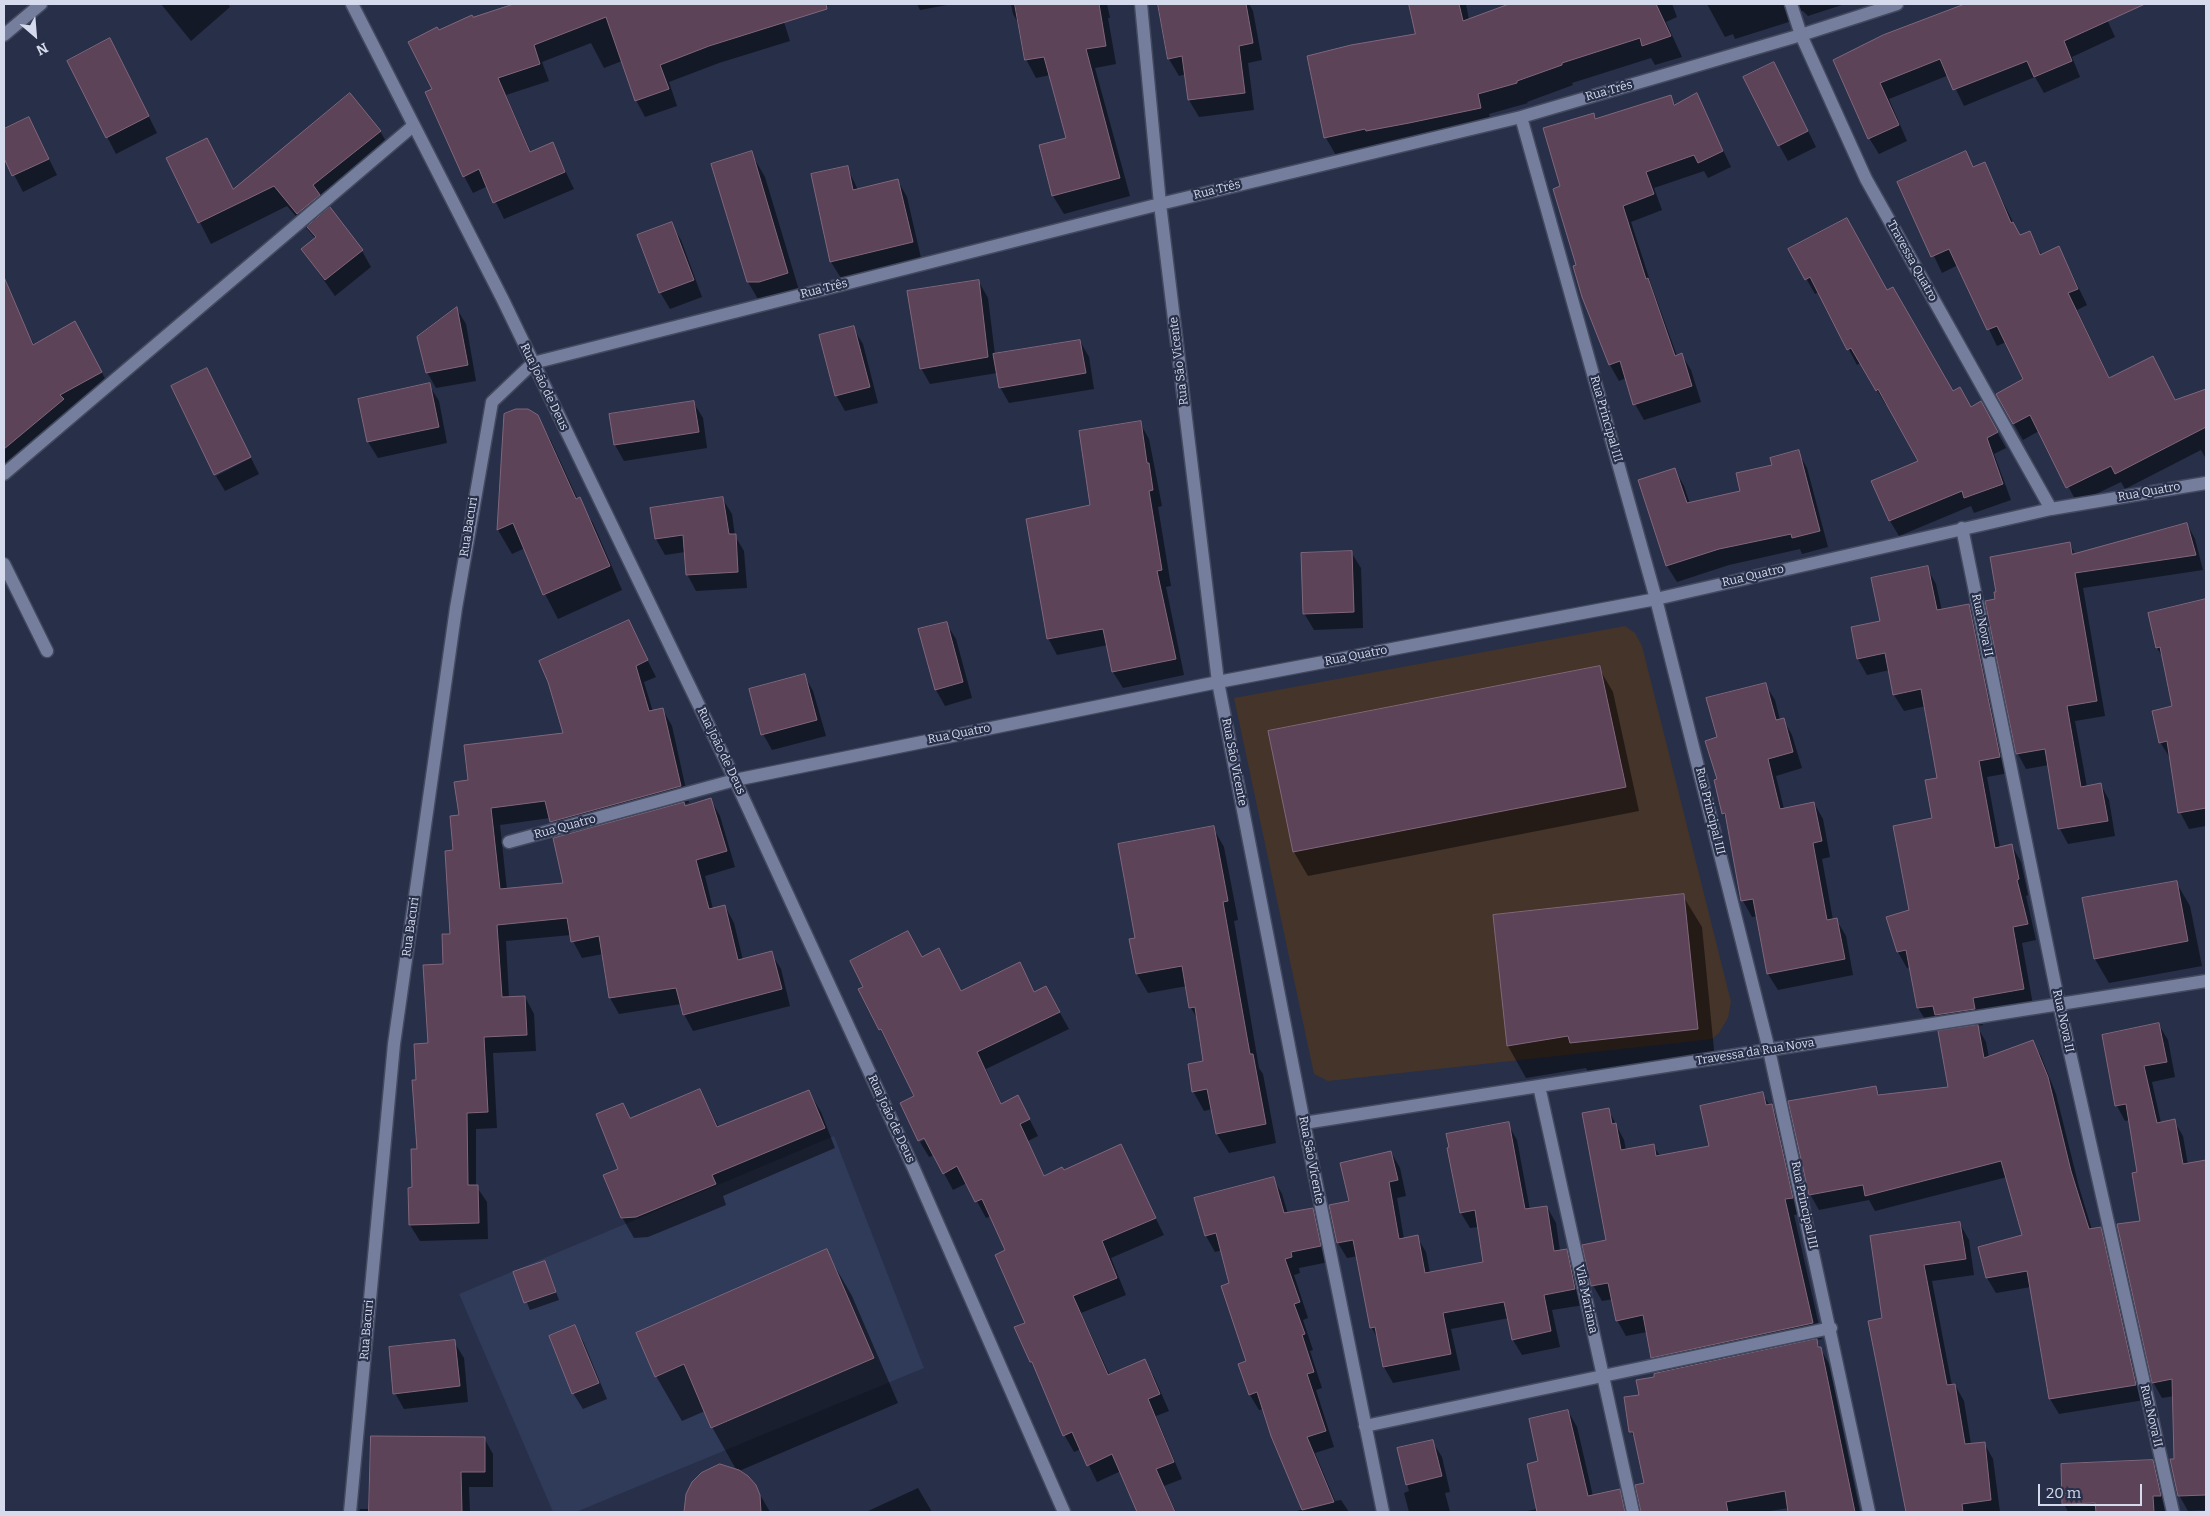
<!DOCTYPE html>
<html>
<head>
<meta charset="utf-8">
<style>
  body { margin:0 }
  #map { position:relative; width:2210px; height:1516px; overflow:hidden; background:#272f49; font-family:Bitter,serif }
  canvas { display:block }
  .frame { position:absolute; inset:0; border:5px solid #d5dbec; pointer-events:none }
  .north { position:absolute; left:10px; top:10px; width:50px; height:50px; -webkit-text-stroke:4px #272f49; paint-order:stroke; rotate:153deg; font-size:14px; font-weight:700; line-height:20px; text-align:center; color:#d5dbec }
  .north::after { content:''; display:block; margin:auto; width:18px; height:22px; background:#d5dbec; clip-path:polygon(50% 0,100% 100%,50% 72%,0 100%) }
  .scale { position:absolute; left:2038px; top:1484px; width:104px; height:22px; box-sizing:border-box; border:2px solid #d5dbec; border-top:0; padding-left:6px; font-size:15px; line-height:18px; white-space:nowrap; color:#d5dbec; -webkit-text-stroke:4px #272f49; paint-order:stroke }
</style>
</head>
<body>
<div id="map">
<canvas width="2210" height="1516"></canvas>
<div class="frame"></div>
<div class="north">N</div>
<div class="scale">20 m</div>
</div>
<script>
const ctx = document.querySelector('canvas').getContext('2d');
ctx.lineJoin = 'round';
function paint(path, color) { ctx.fillStyle = color; ctx.fill(path, 'evenodd'); }
function strokePath(path, color, width, dash) { ctx.strokeStyle = color; ctx.lineWidth = width; ctx.lineCap = dash ? 'butt' : 'round'; ctx.setLineDash(dash || []); ctx.stroke(path); }
function write(font, color, halo, rows, align = 'center') {
  ctx.font = font + ' Bitter,serif'; ctx.lineWidth = 4.5; ctx.setLineDash([]); ctx.textBaseline = 'middle'; ctx.strokeStyle = halo; ctx.fillStyle = color; for (const [text, x, y, turn = 0] of rows) {
    ctx.save(); ctx.translate(x, y); ctx.rotate((+turn || 0) * Math.PI / 180); ctx.textAlign = isNaN(turn) ? turn : align; if (halo) ctx.strokeText(text, 0, 0); ctx.fillText(text, 0, 0); ctx.restore();
  }
}
const built = new Path2D(`
  M834 1136 924 1368 576 1512H553L459 1294Z`);
const education = new Path2D(`
  M1625 626 1635 633 1642 646 1731 1002 1728 1018 1719 1033 1712 1039 1328 1081 1314 1074 1234 698Z`);
const shadow = new Path2D(`
  M161 4H228L230 7 191 41Z
  M518 4H833L783 19 790 41 719 63 669 82 677 106 645 117 636 100 622 61 604 68 591 43 542 62 549 81 506 95 531 152 552 144 574 189 504 219 488 186 473 193 464 176 433 90 438 31Z
  M917 4H952L920 10Z
  M1011 4H1107L1110 18H1108L1116 64 1095 68 1130 196 1064 214 1053 196 1040 146 1068 139 1050 75 1036 78 1026 59 1020 26 1013 14Z
  M1163 4H1249L1253 11 1262 60 1248 63 1254 110 1199 117 1189 100 1186 74 1179 76 1169 59Z
  M1410 4H1466L1469 20 1513 4H1672L1677 17 1666 22 1682 57 1655 65 1651 58 1572 83 1573 85 1527 102 1528 103 1489 114 1492 127 1337 157 1326 138 1416 35Z
  M1707 4H1845L1808 16 1803 11H1798L1792 21 1735 39 1733 34 1725 37Z
  M1980 4H2100L2115 37 2072 57 2080 77 2044 93 2035 77 1964 106 1949 75 1889 99 1907 141 1879 154 1869 138 1835 60 1957 14Z
  M119 56 157 133 116 154 68 61Z
  M1782 79 1816 147 1788 161 1779 145Z
  M1697 95 1731 167 1708 178 1704 171 1654 188 1662 210 1631 222 1652 287 1677 356 1682 355 1691 370 1701 402 1644 420 1635 404 1626 378 1619 381 1610 365 1584 297 1562 187 1593 115 1596 120 1670 96 1676 106Z
  M29 119 57 175 23 192 4 155V131Z
  M380 131 392 152 325 206 328 211 330 209 362 251 371 267 335 296 302 249 316 239 287 206 211 244 167 158 206 139 233 190Z
  M1965 152 1974 168 1984 164 2020 236 2029 232 2042 256 2059 248 2087 305 2077 310 2110 379 2176 402 2206 390V459L2201 450 2125 489 2121 482 2077 503 2039 431 2023 440 1997 394 2024 380 2006 342 1997 346 1958 265 1942 273 1899 182Z
  M751 153 765 177 801 297 762 306 748 282Z
  M847 167 858 190 898 181 907 197 921 258 841 278 831 262Z
  M671 224 681 240 702 297 670 309 660 292Z
  M1790 250 1887 291 1952 393 1971 408 1981 403 2006 448 1994 454 2011 500 1974 513 1971 506 1899 536 1890 521 1919 462 1888 404 1886 405 1861 363 1857 365 1819 292 1815 294Z
  M979 282 988 298 995 355 1080 341 1089 357 1094 389 1009 403 1000 387 997 373 930 384 921 368Z
  M9 292 36 349 4 363V295Z
  M457 309 466 324 476 381 436 388 427 372Z
  M853 328 863 344 878 403 845 411 836 395Z
  M62 330 84 339 110 388 4 468V379Z
  M429 385 439 401 447 443 378 458 368 442 359 400Z
  M693 402 703 418 707 448 624 461 615 445 610 415Z
  M505 415 537 416 551 441 578 500 593 523 622 590 558 619 545 594 525 548 512 554 498 530Z
  M1140 423 1149 439 1162 506 1158 507 1171 586 1166 587 1184 675 1123 688 1113 672 1108 645 1057 655 1048 638Z
  M1798 452 1807 468 1828 547 1802 554 1800 549 1729 565 1677 582 1667 566 1640 481 1675 470 1684 486 1690 504 1742 492 1774 466Z
  M251 458 259 474 225 491 216 476Z
  M722 498 732 514 735 536 744 551 747 588 696 591 687 574 685 552 665 555 656 539Z
  M2187 524 2195 539 2203 570 2083 588 2105 716 2075 721 2087 787 2101 785 2109 800 2115 836 2068 844 2060 829 2049 765 2026 769 2018 754 1987 602 1997 600 2069 543 2075 554Z
  M1351 552 1361 568 1363 628 1314 630 1304 613Z
  M1927 568 1936 584 1942 611 1969 605 1978 622 2009 773 1987 777 2000 848 2012 846 2021 862 2028 895 2026 896 2036 940 2022 943 2033 1005 1981 1014 1983 1025 1977 1026 1986 1042 1989 1058 2032 1041 2041 1056 2056 1094 2079 1187 2092 1230 2100 1228 2109 1244 2144 1400 2059 1414 2050 1399 2031 1287 1996 1293 1987 1278 2024 1236 2007 1177 1875 1211 1869 1200 1819 1210 1810 1194 1876 1088 1880 1096 1950 1088 1945 1032 1940 1022 1928 1024 1918 1008 1911 967 1907 968 1898 952 1888 917 1911 910 1934 819 1938 779 1926 706 1904 711 1894 695 1890 670 1867 675 1858 659 1882 622Z
  M2206 600V826L2189 829 2180 812 2170 758 2160 742 2174 707 2164 659 2157 648 2149 614Z
  M628 622 656 677 644 682 653 712 663 710 672 726 689 803 684 804 685 807 711 800 720 816 735 867 705 876 713 909 725 906 734 923 743 960 771 953 781 969 790 1006 693 1031 684 1014 681 1004 619 1014 610 998 603 954 582 958 573 941 571 935 506 941 509 998 525 997 534 1014 536 1051 493 1053 497 1128 476 1129V1186L487 1202 488 1239 420 1241 410 1225 418 1150 417 1081 429 1044 452 935 455 852 460 817 470 781 564 734ZM550 818 560 838 564 884 507 890 500 825Z
  M946 623 956 639 972 698 945 706 936 690Z
  M1599 668 1613 692 1639 811 1308 876 1294 852Z
  M804 675 813 691 826 736 772 750 763 734Z
  M1765 684 1775 700 1780 720 1783 719 1792 735 1802 768 1776 776 1784 809 1814 803 1823 819 1830 857 1822 859 1833 920 1836 919 1846 936 1853 975 1778 990 1768 974 1758 916 1752 917 1743 901 1728 822 1723 813 1719 780 1718 738Z
  M1213 828 1224 847 1238 920 1234 921 1259 1068 1263 1074 1276 1143 1229 1153 1217 1134 1212 1109 1204 1111 1193 1091 1204 1062 1198 1020 1191 1008 1187 986 1148 993 1137 974 1131 940 1137 939Z
  M2176 882 2190 906 2202 966 2109 983 2095 959 2084 899Z
  M1683 896 1702 927 1715 1060 1589 1074 1586 1068 1526 1078 1508 1046 1495 916Z
  M922 958 961 992 1020 964 1035 993 1055 1004 1069 1029 986 1069 1002 1105 1018 1097 1038 1136 1028 1141 1045 1177 1063 1172 1120 1146 1164 1235 1111 1258 1126 1295 1081 1313 1110 1376 1144 1360 1154 1377 1169 1411 1156 1416 1182 1479 1164 1486 1176 1512H1139L1121 1471 1097 1482 1081 1449 1074 1452 1065 1436 1039 1376 1031 1362 1026 1323 1007 1251 991 1216 986 1218 967 1183 953 1190 934 1155 929 1157 920 1142 931 1137 915 1097 860 990Z
  M2159 1025 2168 1040 2175 1077 2152 1082 2161 1123 2174 1121 2183 1136 2188 1165 2206 1162V1510L2188 1511 2179 1495 2175 1460 2174 1396 2162 1398 2153 1382 2139 1173 2130 1120 2125 1121 2117 1106 2103 1036Z
  M700 1090 719 1128 809 1092 821 1112 835 1148 723 1196 726 1205 648 1237 634 1238 622 1217 619 1170 623 1104 631 1119Z
  M1762 1094 1781 1121 1801 1214 1794 1215 1822 1339 1816 1340 1829 1364 1860 1512H1790L1789 1508 1764 1512H1642L1646 1484 1637 1442 1631 1432 1640 1396 1661 1373 1652 1357 1647 1332 1626 1336 1617 1320 1613 1299 1602 1301 1593 1285 1607 1241 1608 1109 1624 1140 1626 1150 1653 1145 1660 1156 1710 1147Z
  M1508 1124 1517 1140 1530 1210 1547 1207 1556 1223 1560 1251 1566 1250 1575 1266 1584 1305 1552 1310 1560 1347 1522 1355 1513 1340 1509 1318 1451 1329 1460 1370 1393 1383 1384 1367 1378 1339 1372 1328 1358 1256 1347 1258 1338 1243 1351 1202 1391 1152 1400 1168 1406 1196 1397 1198 1404 1239 1417 1237 1426 1252 1430 1273 1485 1263 1479 1227 1470 1228 1461 1213Z
  M1273 1178 1282 1194 1288 1214 1312 1209 1321 1225 1329 1262 1299 1268 1300 1273 1294 1275 1308 1318 1303 1320 1313 1350 1310 1351 1322 1388 1316 1390 1334 1447 1315 1453 1335 1501 1341 1500 1349 1512H1294L1303 1509 1264 1409 1259 1410 1250 1395 1247 1362 1222 1250 1215 1252 1206 1236 1196 1199Z
  M1960 1224 1969 1240 1974 1275 1932 1281 1952 1386 1955 1385 1964 1401 1971 1444 1984 1443 1993 1459 2000 1512H1907L1870 1322 1883 1319 1872 1237Z
  M826 1251 852 1296 898 1403 739 1471 755 1486 770 1512H687L686 1506 737 1471 712 1427 705 1411 682 1421 656 1376Z
  M545 1263 559 1300 530 1310 515 1273Z
  M575 1327 584 1343 607 1399 583 1409 573 1393Z
  M454 1342 464 1358 468 1402 404 1409 395 1393Z
  M1568 1411 1577 1427 1593 1496 1619 1490 1630 1512H1523L1537 1509 1540 1462Z
  M484 1438 493 1454V1487H469L470 1512H359L360 1509H370Z
  M1432 1441 1442 1457 1450 1492 1445 1493 1450 1512H1409L1404 1493 1409 1491 1398 1449Z
  M2152 1461 2161 1477 2169 1511 2068 1512 2064 1504Z
  M918 1488 932 1512H866Z`);
const building = new Path2D(`
  M514 4H826L827 9 709 46 660 65 669 89 635 101 606 17 534 45 540 64 498 78 530 152 553 142 565 172 493 203 479 169 463 177 425 92 432 89 408 42 437 27 439 30 472 15 473 17Z
  M1015 4H1099L1106 46 1086 49 1120 178 1052 196 1039 145 1066 138 1044 57 1025 60Z
  M1158 4H1246L1253 43 1239 46 1245 93 1188 100 1182 56 1168 59Z
  M1409 4H1459L1463 21 1509 4H1656L1671 36 1642 46 1640 38 1562 63V65L1517 81V83L1478 94 1481 108 1409 123 1366 131 1365 129 1324 138 1307 56 1351 45 1415 34Z
  M1965 4H2145L2064 41 2072 61 2034 77 2027 61 1953 90 1940 59 1880 83 1899 125 1868 139 1833 60 1883 35Z
  M110 38 149 116 106 138 67 61Z
  M1774 62 1808 131 1778 146 1743 77Z
  M350 93 381 131 313 185 320 195 297 214 274 186 198 223 166 158 207 138 233 189Z
  M1697 93 1723 151 1698 163 1694 155 1646 172 1654 194 1623 206 1646 279 1648 278 1675 356 1682 353 1692 386 1633 405 1620 361 1609 365 1582 297 1573 266 1576 265 1553 189 1560 186 1543 128 1594 113 1595 119 1671 95 1674 105Z
  M29 117 49 159 12 176 4 158V129Z
  M752 151 788 273 759 282H747L711 164Z
  M1966 151 1973 167 1985 162 2011 223 2013 222 2020 235 2030 231 2040 255 2059 246 2078 289 2068 293 2109 378 2153 356 2175 400 2206 389V427L2115 474 2111 466 2066 488 2030 415 2013 424 1996 394 2023 379 1997 326 1987 330 1949 249 1931 257 1897 182Z
  M848 166 853 190 898 179 913 242 830 262 811 174Z
  M330 207 363 250 325 280 301 249 316 237 307 227Z
  M1847 218 1887 290 1893 287 1953 391 1960 387 1971 407 1981 401 1998 432 1987 438 2003 484 1964 498 1962 491 1889 521 1871 481 1918 461 1878 389 1876 391 1851 348 1847 350 1810 277 1805 280 1788 249Z
  M672 222 694 280 659 293 637 235Z
  M4 277 33 345 75 321 102 372 60 395 64 399 4 449Z
  M979 280 988 357 920 369 907 291Z
  M457 307 468 365 426 373 417 337Z
  M854 326 870 387 835 396 819 335Z
  M1080 340 1086 373 999 388 993 354Z
  M207 368 251 457 214 475 171 386Z
  M430 383 439 427 367 442 358 399Z
  M694 401 699 432 614 445 609 414Z
  M516 409H528L538 415 576 499 580 497 610 566 543 595 513 523 497 530 504 414Z
  M1141 421 1147 463H1149L1153 490 1149 491 1162 570 1157 571 1176 659 1112 672 1103 629 1047 639 1026 519 1090 505 1079 431Z
  M1799 450 1820 531 1792 538 1791 534 1719 549 1666 566 1638 480 1675 468 1687 503 1740 491 1736 473 1772 465 1770 458Z
  M723 497 729 534H736L738 572 686 575 683 535 655 539 650 508Z
  M2187 523 2196 555 2075 573 2097 701 2067 706 2081 787 2101 783 2108 821 2058 829 2045 749 2016 754 1985 601 1995 599 1994 592H1996L1990 557 2070 542 2072 554Z
  M1352 551 1354 612 1303 614 1301 553Z
  M1928 566 1937 610 1969 604 2000 757 1979 761 1995 848 2012 844 2019 879 2017 880 2028 924 2013 927 2024 989 1973 998 1975 1009 1935 1015 1933 1006 1917 1008 1906 950 1897 952 1886 917 1909 910 1893 826 1932 818 1925 780 1937 778 1921 689 1893 695 1885 653 1857 659 1851 627 1880 621 1871 578Z
  M2206 599V808L2178 813 2167 741 2159 743 2152 711 2172 706 2160 647 2156 648 2148 613Z
  M629 620 648 660 636 666 649 711 663 708 681 786 550 822 545 801 491 808 500 889 563 883 553 838 684 802 685 806 711 798 727 851 696 860 709 909 725 905 738 960 772 951 782 989 683 1015 676 988 609 998 599 936 571 942 567 918 497 925 502 997 525 996 527 1035 484 1037 488 1112 467 1113 468 1185H478L479 1223 409 1225 408 1188 412 1187 411 1149H417L412 1080H416L414 1044 428 1043 423 965 443 964 442 934H450L445 851 453 850 450 816 459 815 454 782 468 780 464 745 563 733 548 682 539 661Z
  M947 622 963 682 935 690 918 629Z
  M1600 666 1626 787 1293 852 1268 731Z
  M805 674 817 720 761 735 749 689Z
  M1766 683 1776 720 1784 718 1793 752 1768 759 1780 809 1814 802 1822 841 1813 843 1827 920 1837 918 1845 959 1767 974 1753 899 1741 901 1725 813 1722 814 1714 780 1717 779 1705 741 1717 737 1706 698Z
  M1214 826 1228 901 1223 902 1250 1054H1253L1266 1124 1216 1134 1207 1089 1192 1092 1188 1064 1203 1061 1195 1007 1189 1008 1182 966 1136 974 1129 939 1135 938 1118 844Z
  M2177 881 2188 941 2094 959 2082 898Z
  M1684 894 1698 1029 1570 1043 1568 1036 1507 1046 1493 915Z
  M908 931 922 957 939 948 961 991 1020 962 1034 992 1046 986 1060 1012 977 1052 1001 1104 1018 1095 1030 1119 1020 1124 1044 1176 1062 1167 1064 1170 1121 1144 1156 1218 1102 1241 1117 1278 1073 1296 1108 1375 1145 1359 1160 1394 1148 1399 1174 1462 1156 1469 1175 1512H1137L1112 1454 1087 1466 1072 1432 1063 1436 1032 1362H1030L1014 1327 1025 1323 995 1255 1005 1250 982 1199 975 1202 957 1166 943 1174 924 1138 918 1141 900 1103 914 1096 881 1029 879 1030 858 989 863 987 850 961Z
  M2159 1023 2167 1062 2144 1066 2157 1123 2175 1119 2183 1164 2206 1160V1495L2178 1496 2170 1459H2174L2172 1379 2152 1383 2117 1224 2140 1221 2132 1173 2137 1172 2126 1104 2115 1106 2102 1035Z
  M1978 1025 1984 1058 2033 1040 2048 1077 2071 1171 2089 1229 2101 1227 2136 1385 2049 1399 2027 1271 1986 1278 1978 1247 2022 1235 2001 1161 1865 1196 1863 1185 1809 1195 1788 1101 1876 1086 1878 1095 1948 1087 1938 1031Z
  M700 1089 717 1127 809 1090 825 1128 712 1175 716 1184 636 1217 621 1218 603 1175 618 1169 596 1114 623 1103 630 1118Z
  M1763 1092 1766 1105 1772 1104 1793 1198 1785 1199 1813 1323 1651 1358 1643 1315 1616 1321 1608 1283 1591 1286 1582 1245 1606 1240 1582 1113 1609 1108 1612 1124 1616 1123 1621 1150 1654 1144 1656 1156 1709 1146 1700 1106Z
  M1509 1122 1525 1209 1547 1206 1554 1251 1567 1249 1575 1289 1544 1295 1551 1331 1512 1340 1504 1302 1443 1313 1451 1354 1383 1367 1375 1327 1370 1328 1353 1240 1337 1243 1329 1205 1349 1201 1340 1163 1391 1151 1398 1180 1389 1182 1399 1239 1418 1235 1425 1273 1483 1262 1475 1210 1460 1213 1447 1148 1449 1147 1446 1134Z
  M1274 1177 1284 1213 1313 1208 1321 1246 1291 1252 1292 1257 1285 1259 1300 1302 1294 1304 1305 1334 1302 1335 1314 1372 1307 1374 1326 1431 1307 1437 1334 1502 1302 1510 1271 1436 1257 1392 1249 1395 1238 1364 1246 1361 1221 1286 1229 1283 1216 1233 1205 1236 1194 1198Z
  M1960 1222 1966 1259 1924 1265 1947 1385 1955 1384 1965 1444 1985 1442 1991 1500 1962 1504 1963 1512H1906L1868 1321 1882 1318 1870 1236Z
  M827 1249 874 1358 711 1428 684 1364 655 1377 636 1333Z
  M545 1261 556 1292 524 1303 513 1272Z
  M575 1325 599 1383 572 1394 549 1336Z
  M1817 1339 1818 1347H1821L1855 1512H1788L1785 1491 1726 1502 1728 1512H1641L1635 1485 1644 1483 1633 1432H1629L1624 1397 1639 1395 1636 1380 1654 1377V1374Z
  M455 1340 460 1386 393 1394 389 1347Z
  M1568 1410 1588 1496 1620 1489 1625 1512H1537L1527 1464 1538 1461 1529 1419Z
  M371 1436 485 1437V1472H461L462 1512H369Z
  M1433 1440 1442 1476 1406 1485 1397 1448Z
  M2153 1460 2161 1496H2153L2154 1512H2096L2095 1503 2062 1504 2061 1464Z
  M720 1464 739 1470 748 1476 756 1485 760 1495 761 1512H684L686 1494 692 1482 701 1473Z`);
const street = new Path2D(`
  M1141 4 1160 204 1218 682 1304 1123 1383 1512
  M1791 4 1801 35 1866 179 2051 509
  M4 35 41 4
  M1521 117 1656 599 1769 1050 1869 1512
  M4 474 413 126
  M1962 528 2059 1004 2173 1512
  M4 564 47 651
  M509 842 735 780 1218 682 1656 599 2051 509 2206 483
  M1539 1086 1633 1512
  M1304 1123 2206 981
  M1365 1426 1831 1328
  M350 1512 394 1044 456 608 492 402 533 363 1160 204 1521 117 1801 35 1897 4`);
const secondary = new Path2D(`
  M352 4 503 300 735 780 914 1169 1064 1512`);
const streetNames = [
  ["Rua Três",1609,91,-16],
  ["Rua Três",1217,190,-14],
  ["Travessa Quatro",1912,261,61],
  ["Rua Três",824,289,-14],
  ["Rua São Vicente",1179,361,-97],
  ["Rua João de Deus",544,387,64],
  ["Rua Principal III",1606,419,74],
  ["Rua Quatro",2149,492,-10],
  ["Rua Bacuri",469,527,-81],
  ["Rua Quatro",1753,576,-13],
  ["Rua Nova II",1982,625,78],
  ["Rua Quatro",1356,656,-11],
  ["Rua Quatro",959,734,-11],
  ["Rua João de Deus",721,751,64],
  ["Rua São Vicente",1234,762,79],
  ["Rua Principal III",1710,811,76],
  ["Rua Quatro",565,827,-15],
  ["Rua Bacuri",411,927,-82],
  ["Rua Nova II",2063,1021,78],
  ["Travessa da Rua Nova",1755,1052,-9],
  ["Rua João de Deus",891,1119,65],
  ["Rua São Vicente",1311,1160,79],
  ["Rua Principal III",1804,1205,78],
  ["Vila Mariana",1586,1299,78],
  ["Rua Bacuri",367,1330,-85],
  ["Rua Nova II",2151,1416,77]
];
paint(built, '#303a59');
paint(education, '#45342a');
paint(shadow, '#0007');
paint(building, '#5c4357');
strokePath(building, '#81667b', 1);
strokePath(street, '#434a5f', 15);
strokePath(secondary, '#434a5f', 15);
strokePath(street, '#757f9d', 12);
strokePath(secondary, '#757f9d', 12);
write('12px', '#d5dbec', '#272f49', streetNames);
</script>
</body>
</html>
